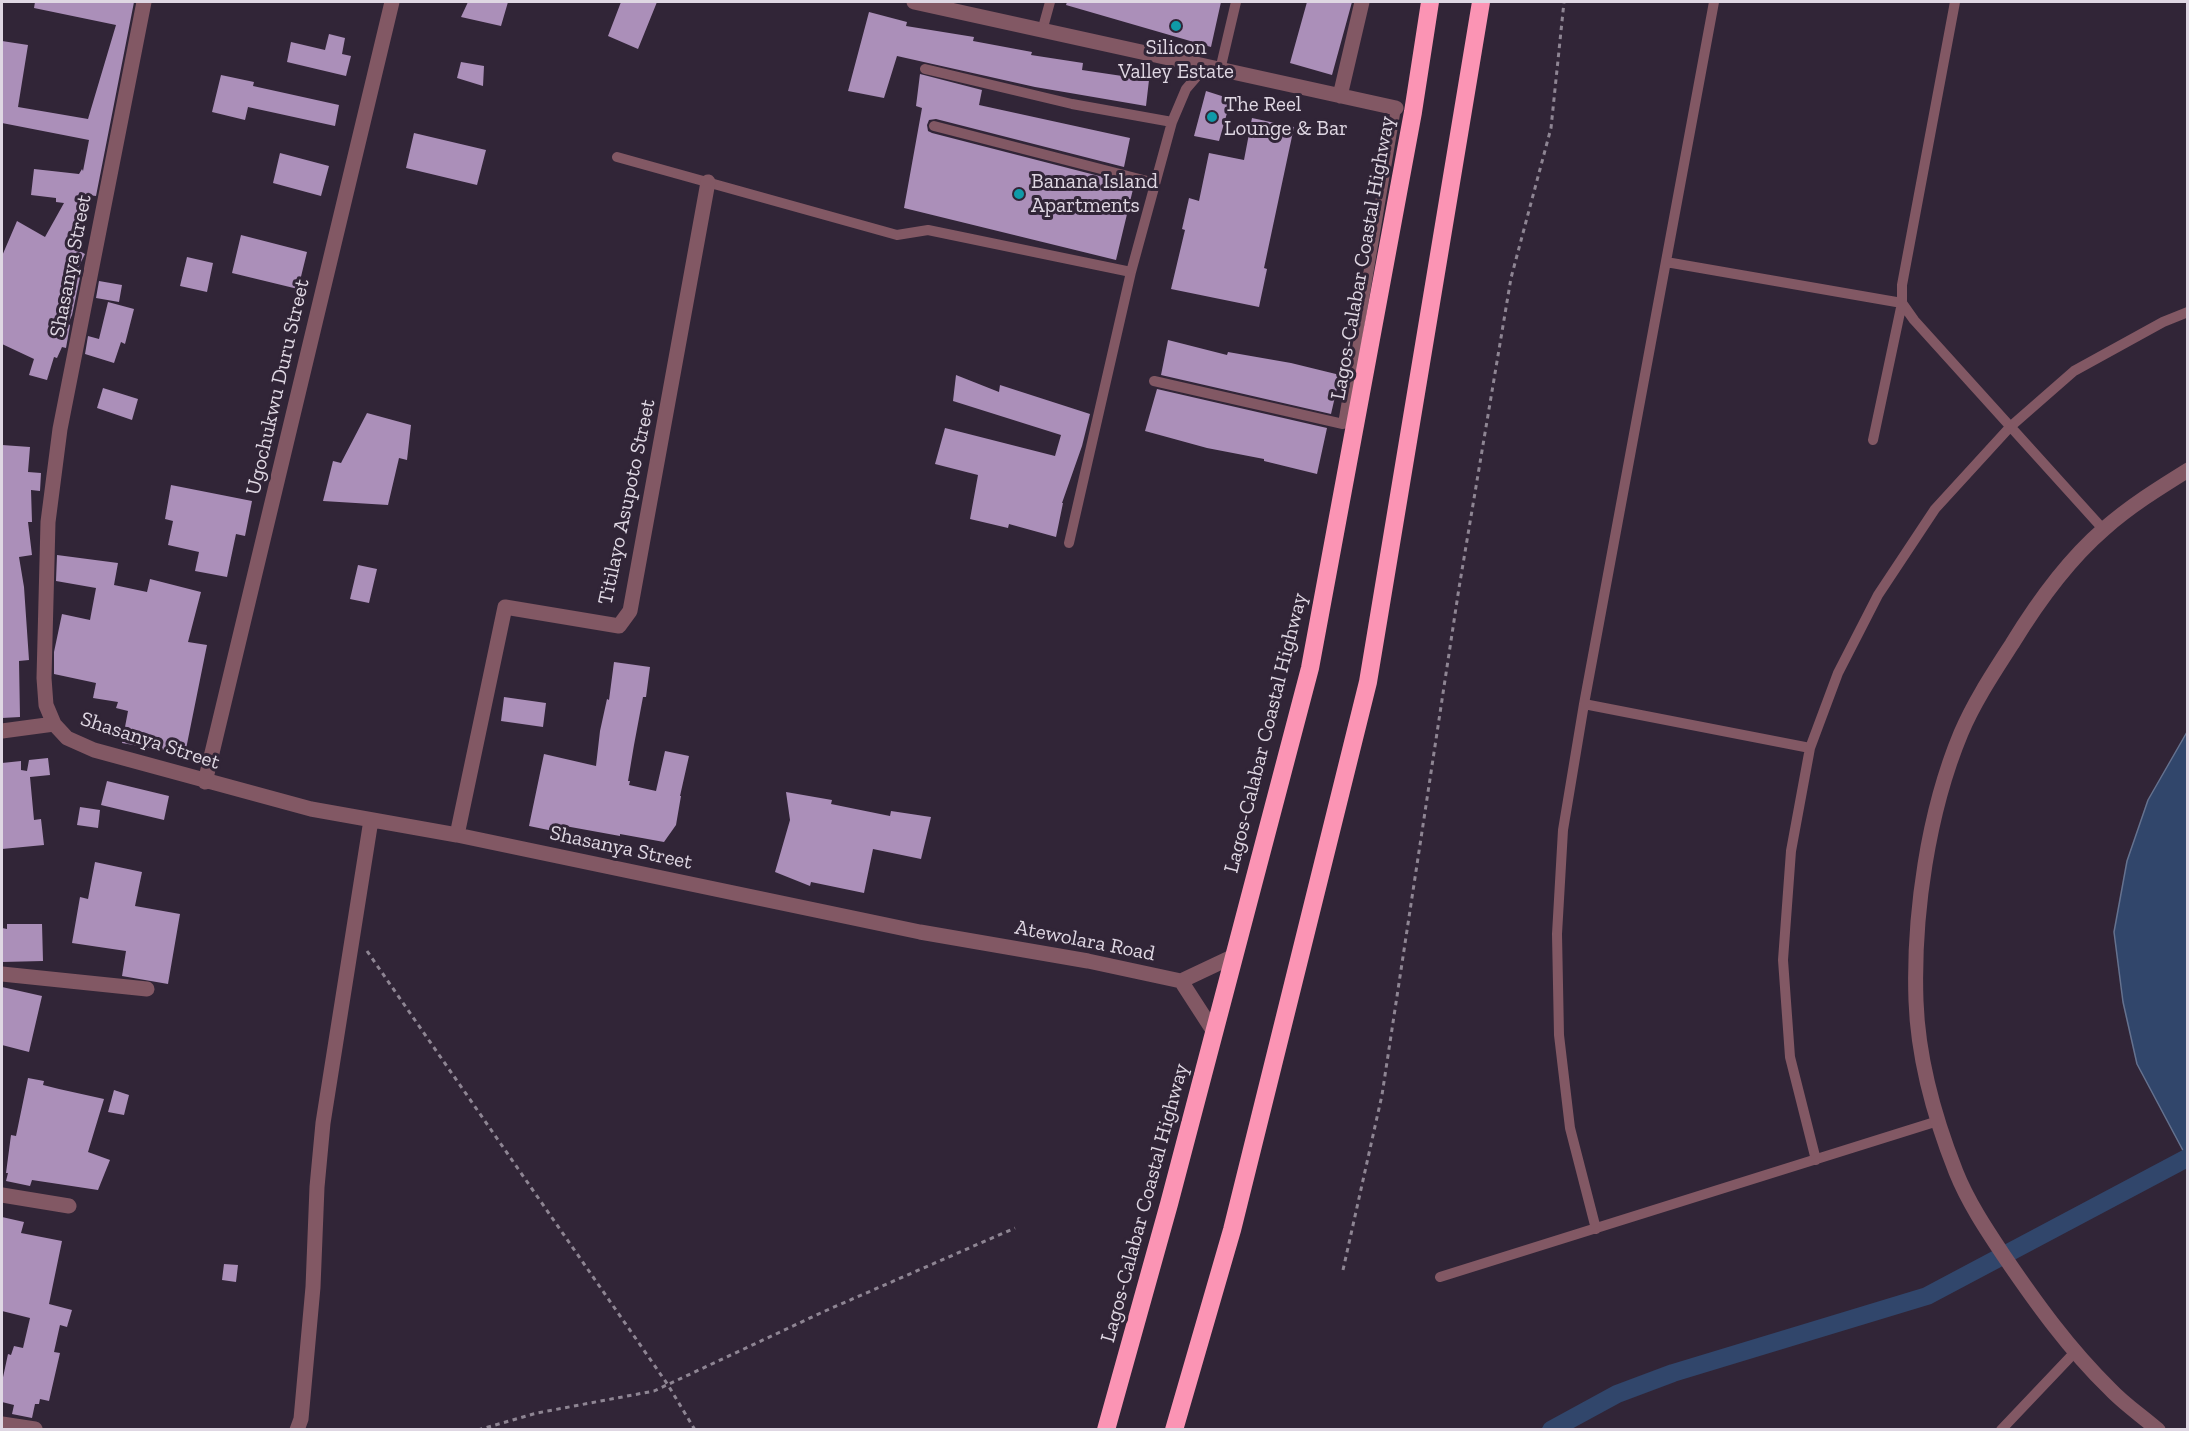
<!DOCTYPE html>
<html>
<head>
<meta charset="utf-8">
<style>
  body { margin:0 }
  #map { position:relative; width:2189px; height:1431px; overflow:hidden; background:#312537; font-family:"Zilla Slab",serif }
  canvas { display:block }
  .frame { position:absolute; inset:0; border:3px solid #dfd7e3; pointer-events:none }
</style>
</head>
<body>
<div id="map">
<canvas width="2189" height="1431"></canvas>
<div class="frame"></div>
</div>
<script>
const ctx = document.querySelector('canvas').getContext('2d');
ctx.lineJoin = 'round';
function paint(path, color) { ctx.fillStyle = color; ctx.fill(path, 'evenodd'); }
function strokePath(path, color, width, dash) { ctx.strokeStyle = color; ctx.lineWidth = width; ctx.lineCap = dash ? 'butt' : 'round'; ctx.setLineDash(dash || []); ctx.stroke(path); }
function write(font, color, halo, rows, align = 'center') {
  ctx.font = font + ' "Zilla Slab",serif'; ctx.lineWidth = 6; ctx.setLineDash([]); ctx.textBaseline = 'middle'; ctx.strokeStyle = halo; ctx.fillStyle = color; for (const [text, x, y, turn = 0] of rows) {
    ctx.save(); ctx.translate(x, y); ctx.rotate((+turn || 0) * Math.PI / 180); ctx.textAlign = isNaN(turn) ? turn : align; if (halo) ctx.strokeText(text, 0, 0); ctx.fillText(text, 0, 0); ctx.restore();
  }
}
const water = new Path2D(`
  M2187 732V1158L2137 1064 2123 1002 2114 932 2127 861 2148 800Z`);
const canal = new Path2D(`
  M1551 1430 1617 1394 1673 1373 1927 1296 2187 1158`);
const building = new Path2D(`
  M35 2H134L96 196 80 194 77 219 85 223 72 247 85 254 74 276 80 277 72 315 68 324 70 325 66 348 62 347 57 358 54 357 47 380 29 375 34 359 2 344V256L17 221 45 237 64 203 56 202V198L31 195 34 169 79 174 82 169 83 171 89 140 2 123V41L28 45 18 107 88 119 116 25 34 8Z
  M468 2H508L501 26 461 17Z
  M621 2H657L638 49 608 36Z
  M1067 2H1221L1211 47 1066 5Z
  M1307 2H1352L1332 75 1290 63Z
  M869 12 907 22 906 26 974 37 973 41 1032 52 1031 55 1083 63 1082 70 1149 80 1146 106 1035 87 897 56 884 98 848 91Z
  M329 34 345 38 342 54 351 56 346 76 287 62 291 42 325 50Z
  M461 62 484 66 483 86 457 78Z
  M920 74 982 90 979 105 1130 138 1124 167 936 119 929 120 927 125 928 131 932 133 1134 185 1116 260 904 208 922 108 916 106Z
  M221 75 254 82 253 86 339 105 335 126 248 107 245 120 212 112Z
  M1206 91 1231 99 1219 141 1194 136Z
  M1252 118 1294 127 1264 268 1267 269 1259 307 1171 289 1185 230 1182 229 1189 198 1199 201 1209 153 1244 160Z
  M414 133 486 150 477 185 406 168Z
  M280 153 329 166 321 196 273 183Z
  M241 235 307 252 298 289 232 273Z
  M187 257 213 263 207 292 180 286Z
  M99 281 122 285 119 302 96 298Z
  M108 302 134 309 125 344 121 342 114 363 85 354 88 336 99 339Z
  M1168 340 1227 355 1228 352 1291 363 1340 375 1331 414 1161 375Z
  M956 375 999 392 1000 385 1090 414 1082 446 1062 503H1063L1056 537 1009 524 1008 528 970 519 978 475 935 464 945 428 1055 456 1061 435 953 401Z
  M103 388 138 399 132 420 97 408Z
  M1157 389 1327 428 1317 474 1264 461V459L1207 448 1145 431Z
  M367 413 411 425 407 460 399 458 388 505 323 501 333 461 341 463Z
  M2 445 30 447 28 472 41 473 40 491 31 490 32 522H28L32 555 19 557 24 587 29 660 19 661 20 717 2 718Z
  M171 485 252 501 245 536 236 534 227 577 195 571 199 552 168 545 173 521 165 519Z
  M57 555 118 563 114 585 147 592 150 579 201 592 188 642 207 645 185 754 122 743 128 711 116 708 118 702 93 698 96 683 54 674V652L62 614 90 620 96 588 56 581Z
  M358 565 377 569 369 603 350 599Z
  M614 662 650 667 646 697H643L634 745 628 781H630L629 785 656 791 665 751 689 756 680 796H681L676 825 664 842 620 834V836L565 826 563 833 529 826 544 754 596 766 600 731 607 699 609 700Z
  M504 697 546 703 543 727 501 721Z
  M48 758 50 775 30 777 34 820 41 819 44 845 2 849V763L21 761V770L27 771 29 760Z
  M107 781 169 796 164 820 101 805Z
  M786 792 832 800 831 804 890 816 891 811 931 817 921 859 873 849 864 893 811 882 810 886 775 872 790 820Z
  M80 807 100 810 98 828 77 825Z
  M95 862 142 872 135 906 180 914 168 984 122 976 126 951 72 943 80 897 88 899Z
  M7 924H42L43 961 2 962V928L7 929Z
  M2 987 42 996 29 1052 2 1045Z
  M28 1078 44 1081 43 1085 59 1089 104 1099 88 1152 110 1160 98 1190 32 1180 30 1186 6 1181 8 1173H6L11 1135 16 1136Z
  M114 1090 129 1095 124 1115 108 1112Z
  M2 1217 24 1222 21 1233 62 1241 49 1304 72 1310 67 1327 60 1325 54 1352 60 1353 49 1401 40 1399 39 1404H35L32 1418 12 1414 14 1405 2 1402V1382L8 1354 11 1355 14 1346 23 1348 30 1318 2 1311Z
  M224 1264 238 1265 236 1282 222 1280Z`);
const path = new Path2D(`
  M367 951 668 1385 695 1430
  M1343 1270 1382 1095 1459 588 1511 278 1551 128 1564 2
  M478 1430 537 1413 654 1391 825 1311 1015 1228`);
const lane = new Path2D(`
  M1042 31 1050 2
  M925 69 1072 104 1172 122
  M1220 70 1236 2
  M934 126 1155 183
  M617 157 897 235 928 230 1131 272
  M1666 262 1902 303 1914 320 2103 529
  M1154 381 1343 424 1396 108
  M1873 440 1902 303V285L1955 2
  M1069 543 1131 272 1172 122 1186 89 1205 67
  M1584 704 1810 748
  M1816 1160 1790 1057 1783 960 1791 851 1810 748 1838 673 1878 595 1935 509 2010 427 2074 371 2163 322 2188 312
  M1596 1229 1570 1128 1559 1035 1557 934 1563 830 1584 704 1714 2
  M1440 1277 1938 1121
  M2001 1430 2076 1351`);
const street = new Path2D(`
  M144 2 60 429 48 522 44 678 46 705 54 724 67 738 94 750 311 809 457 835 920 932 1088 961 1181 981 1214 1032
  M914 2 1396 108
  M1340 96 1362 2
  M2 731 54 724
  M205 782 392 2
  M457 835 505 607 619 626 630 611 708 182
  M2 974 147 989
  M1181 981 1234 956
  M2 1195 69 1206
  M2 1424 35 1429
  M297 1430 301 1419 313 1287 317 1187 323 1123 371 820
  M2158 1430C2142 1416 2124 1404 2110 1389 2069 1349 2036 1303 2004 1256 1986 1229 1968 1202 1956 1172 1935 1119 1918 1058 1916 1001 1913 915 1928 812 1961 733 1974 702 1994 672 2012 644 2037 603 2067 561 2104 529 2130 506 2159 488 2188 470`);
const highway = new Path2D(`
  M1106 1430 1169 1204 1310 668 1413 112 1430 2
  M1174 1430 1232 1230 1368 682 1481 2`);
const markers = [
  [1176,26,6,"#0f9aa8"],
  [1212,117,6,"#0f9aa8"],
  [1019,194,6,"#0f9aa8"]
];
const poiNames = [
  ["Silicon",1176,48,"center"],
  ["Valley Estate",1176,72,"center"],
  ["The Reel",1224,105],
  ["Lounge & Bar",1224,129],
  ["Banana Island",1031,182],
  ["Apartments",1031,206]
];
const streetNames = [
  ["Lagos-Calabar Coastal Highway",1363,258,-80],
  ["Shasanya Street",71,266,-79],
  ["Ugochukwu Duru Street",278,387,-77],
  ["Titilayo Asupoto Street",627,502,-78],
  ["Lagos-Calabar Coastal Highway",1266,733,-76],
  ["Shasanya Street",150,741,18],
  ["Shasanya Street",621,848,12],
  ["Atewolara Road",1085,941,11],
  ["Lagos-Calabar Coastal Highway",1145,1203,-75]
];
paint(water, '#31466b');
strokePath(water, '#65728f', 1.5);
strokePath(canal, '#31466b', 18);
paint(building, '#ab8fb9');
strokePath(path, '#8e8593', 3, [4.5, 4.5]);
strokePath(lane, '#825864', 10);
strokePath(street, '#825864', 15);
strokePath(highway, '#fb94b4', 18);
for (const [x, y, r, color] of markers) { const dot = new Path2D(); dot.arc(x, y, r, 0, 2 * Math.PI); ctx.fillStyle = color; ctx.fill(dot); strokePath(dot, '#312537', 2); }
write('21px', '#dfd7e3', '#312537', poiNames, 'left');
write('21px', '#dfd7e3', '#312537', streetNames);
</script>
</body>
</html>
